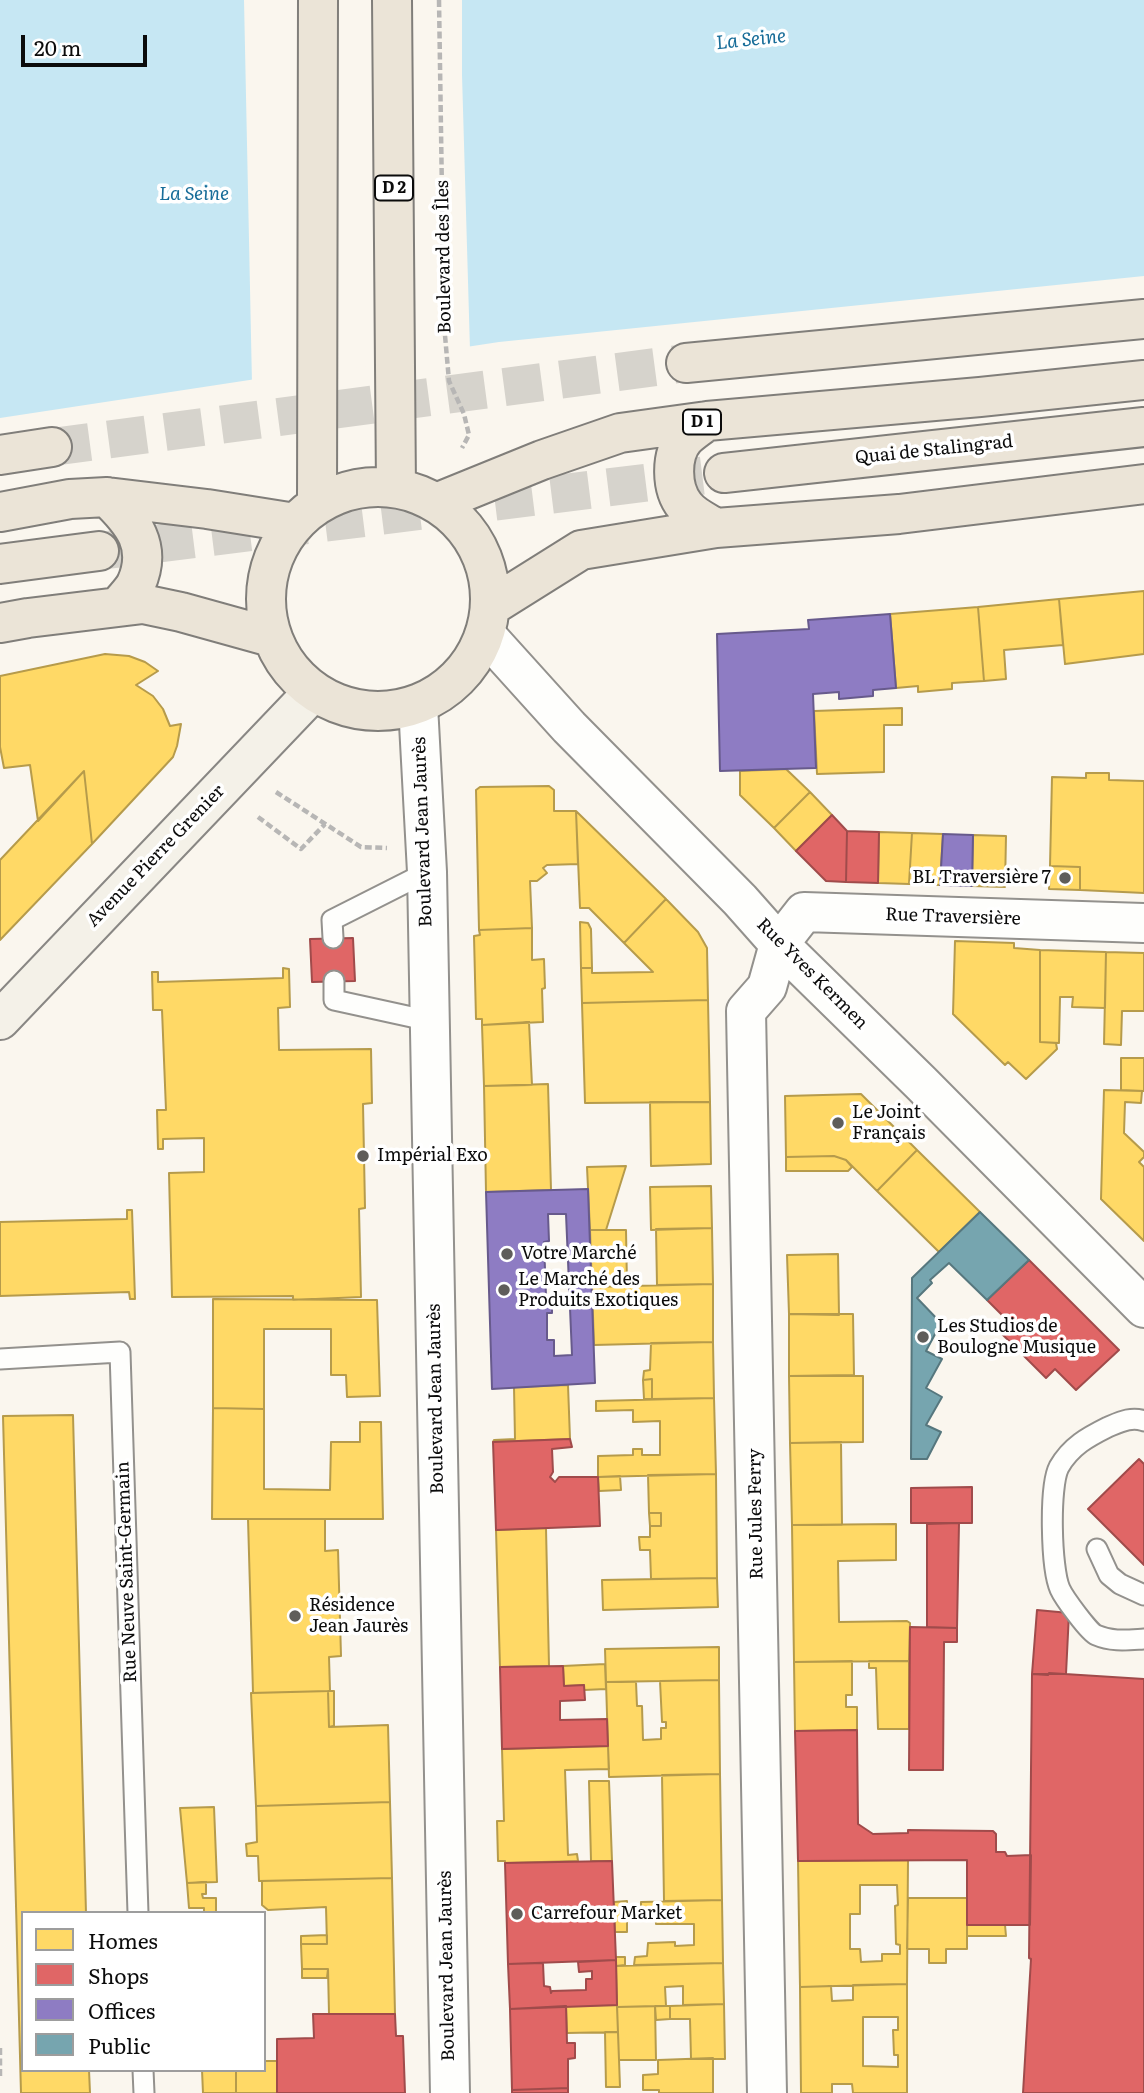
<!DOCTYPE html>
<html>
<head>
<meta charset="utf-8">
<style>
  body { margin:0 }
  #map { position:relative; width:1144px; height:2093px; overflow:hidden; background:#faf6ee; font-family:Literata,serif }
  canvas { display:block }
  .legend { position:absolute; left:21px; top:1911px; width:245px; height:161px; box-sizing:border-box; background:#fff; border:2px solid #9d9d9d; margin:0; padding:9px 12px; list-style:none; font-size:21px; color:#0b0b0b }
  .legend li { display:flex; align-items:center; gap:14px; height:35px }
  .legend b { width:35px; border:2px solid #9d9d9d }
  .scale { position:absolute; left:21px; top:35px; width:126px; height:32px; box-sizing:border-box; border:4px solid #0b0b0b; border-top:0; padding-left:9px; font-size:21px; line-height:24px; white-space:nowrap; color:#0b0b0b; -webkit-text-stroke:5px #fff; paint-order:stroke }
</style>
</head>
<body>
<div id="map">
<canvas width="1144" height="2093"></canvas>
<ul class="legend">
<li><b style="height:19px;background:#ffd966"></b>Homes</li>
<li><b style="height:19px;background:#e06666"></b>Shops</li>
<li><b style="height:19px;background:#8e7cc3"></b>Offices</li>
<li><b style="height:19px;background:#76a5af"></b>Public</li>
</ul>
<div class="scale">20 m</div>
</div>
<script>
const ctx = document.querySelector('canvas').getContext('2d');
ctx.lineJoin = 'round';
function paint(path, color) { ctx.fillStyle = color; ctx.fill(path, 'evenodd'); }
function strokePath(path, color, width, dash) { ctx.strokeStyle = color; ctx.lineWidth = width; ctx.lineCap = dash ? 'butt' : 'round'; ctx.setLineDash(dash || []); ctx.stroke(path); }
function write(font, color, halo, rows, align = 'center') {
  ctx.font = font + ' Literata,serif'; ctx.lineWidth = 7; ctx.setLineDash([]); ctx.textBaseline = 'middle'; ctx.strokeStyle = halo; ctx.fillStyle = color; for (const [text, x, y, turn = 0] of rows) {
    ctx.save(); ctx.translate(x, y); ctx.rotate((+turn || 0) * Math.PI / 180); ctx.textAlign = isNaN(turn) ? turn : align; if (halo) ctx.strokeText(text, 0, 0); ctx.fillText(text, 0, 0); ctx.restore();
  }
}
const water = new Path2D(`
  M0 0H1144V276L499 342 0 418Z`);
const pier = new Path2D(`
  M244 0H462V75L470 350 252 384Z`);
const homes = new Path2D(`
  M1144 591V654L1065 664 1059 599Z
  M1059 599 1063 645 1004 650 1006 679 984 681 978 607Z
  M978 607 984 681 952 683V689L918 692V686L896 688 890 614Z
  M105 654 129 656 145 662 158 671 136 685 153 696 163 709 170 726 181 724 177 746 173 757 92 844 84 771 38 821 30 765 4 768 0 747V676Z
  M902 708V725H884V772L817 774 814 711Z
  M786 769 810 792 774 828 740 795V771Z
  M84 771 92 844 0 940V860Z
  M1086 773H1109V780L1144 781V893L1080 890V867L1050 866 1052 777 1086 778Z
  M549 786 554 790V811H576L578 864 547 865 543 868 547 873 537 881H530L532 928 479 930 476 790 480 787Z
  M810 792 832 815 796 851 774 828Z
  M576 811 666 899 624 943 589 908H580Z
  M879 832 912 833 909 884 878 883Z
  M912 833 943 834 940 885 909 884Z
  M973 835 1006 836 1005 887 972 886Z
  M1050 866 1080 867V890L1049 889Z
  M666 899 698 932 707 948 708 1000 582 1003 581 968H592V973L653 972 624 943Z
  M580 922 588 923 591 929 592 968H581Z
  M532 928V960L544 959 545 988 542 989 543 1022 482 1025V1019H476L474 936 480 935 479 930Z
  M955 941 1014 943V948L1040 950V1042L1056 1043 1057 1049 1026 1079 1008 1062 1005 1065 953 1014Z
  M1040 950 1106 952 1105 1008 1072 1007 1073 997H1060L1059 1043 1040 1042Z
  M1106 952 1144 953V1011H1122L1121 1045 1104 1044Z
  M283 968 289 969 290 1007 278 1008 279 1050 371 1049 372 1103 363 1104 365 1208 359 1209 361 1297 293 1300V1296L172 1297 169 1173 204 1172V1138L163 1139V1149H158L157 1110H166L162 1010H153L152 972H158V982L283 978Z
  M708 1000 710 1102 585 1103 582 1003Z
  M529 1022 532 1085 484 1086 482 1025Z
  M1121 1058H1144V1091L1121 1090Z
  M548 1084 551 1190 486 1192 484 1086Z
  M1104 1090 1142 1091 1141 1103 1125 1102 1124 1133 1144 1152V1157L1139 1162 1144 1167V1241L1101 1199Z
  M861 1094 917 1150 877 1191 846 1160 834 1156 786 1157 785 1096Z
  M650 1102H710L711 1164 651 1166Z
  M917 1150 980 1212 939 1252 877 1191Z
  M834 1156 846 1160 852 1167 848 1171H786V1157Z
  M626 1166 606 1230H590L587 1167Z
  M711 1186 712 1228 651 1230 650 1187Z
  M127 1210H132L135 1299H130L129 1292 0 1296V1222L127 1219Z
  M712 1228 713 1284 657 1285 656 1229Z
  M590 1230H626L627 1286 592 1287Z
  M838 1254 839 1315 789 1314 787 1255Z
  M713 1284V1342L594 1345 592 1287Z
  M213 1299 377 1300 380 1396 347 1397 346 1375H331V1329H264V1409L213 1408Z
  M789 1314H853L854 1375 789 1376Z
  M713 1342 714 1398 652 1399V1379L643 1380 644 1371 650 1370 651 1343Z
  M789 1376H863V1442L790 1443Z
  M652 1379V1399H644L643 1380Z
  M568 1385 570 1439 493 1442 494 1440 515 1439 514 1387Z
  M714 1398 716 1474 598 1477V1456L633 1455V1449H642V1455H660V1421L633 1422V1410L596 1411V1401Z
  M213 1408 264 1409V1489L330 1490 331 1442H360V1422H381L383 1519H212Z
  M73 1415 86 1913H23V2070H89L90 2093H21L3 1416Z
  M841 1442 842 1525H792L790 1443Z
  M716 1474 717 1578 651 1579 650 1550H640L639 1537H650V1526H661V1513H649L648 1475Z
  M620 1476 621 1490 599 1491 598 1477Z
  M649 1513H661V1526H650Z
  M248 1519H325V1551L338 1550 341 1656 329 1657 330 1691 253 1693Z
  M896 1524V1560L838 1561 839 1622 907 1621 910 1623 909 1661 794 1662 792 1525Z
  M546 1528 549 1666 500 1667 496 1530Z
  M717 1578 718 1607 603 1610 602 1580Z
  M719 1647V1680L606 1682 605 1649Z
  M852 1661V1695H846V1707H857V1730L795 1731 794 1662Z
  M869 1661H909V1729H878L876 1668H869Z
  M605 1664 606 1689 584 1690V1685L564 1686 563 1666Z
  M719 1680 720 1774 609 1777 606 1682H636L637 1706H642L643 1740 661 1739V1728H666V1722H662L660 1681Z
  M328 1691 329 1727 388 1725 390 1802 256 1806 251 1693Z
  M328 1691H334V1726L329 1727Z
  M608 1746 609 1769 565 1770 568 1855 577 1854 578 1861 505 1863V1861H498L497 1821H504L502 1749Z
  M720 1774 722 1900 664 1901 662 1775Z
  M589 1781H609L612 1861H591Z
  M390 1802 392 1878 259 1881 258 1856H247L246 1844 257 1842 256 1806Z
  M214 1807 217 1882 187 1883 180 1808Z
  M908 1860 907 1984 800 1987 798 1861ZM860 1885H897L898 1905 895 1906 896 1944 900 1945V1954H882V1961L861 1962 860 1949H850V1914H860Z
  M392 1878 395 2014H329L328 1969H302L301 1944H327L326 1907 268 1910 262 1905V1881Z
  M206 1882V1894H202L203 1898H216V1913H204V1908H189L187 1883Z
  M908 1898H967V1949H946V1963H929V1949H907Z
  M722 1900 723 1963 634 1965 635 1957 647 1956 648 1943 675 1942V1946L694 1945V1924H656L655 1909 641 1908V1902Z
  M627 1901V1932H615L614 1902Z
  M967 1925H1005L1006 1936H967Z
  M327 1935V1944H301V1936Z
  M616 1957H625V1965L616 1966Z
  M723 1963 724 2004 683 2005V1986L665 1987 666 2006 617 2007 616 1966Z
  M302 1969H328L327 1978H302Z
  M907 1984V2093H853L852 2084H832V2093H801L800 1987 831 1986 832 2001 853 2000V1985ZM863 2017H898V2030H893L894 2055H898V2067L863 2066Z
  M724 2004 725 2059H691L690 2019H670V2006Z
  M617 2005 618 2032 567 2033 566 2006Z
  M655 2006H670V2019L656 2020Z
  M655 2006 656 2060H619L617 2007Z
  M605 2032H618L620 2087H606Z
  M713 2058V2093H659V2090H643V2075L658 2074V2060Z
  M264 2061H277V2093H236V2070H264Z
  M202 2070H236V2093H203Z`);
const shops = new Path2D(`
  M832 815 847 831 846 882 826 881 796 851Z
  M847 831 879 832 878 883 846 882Z
  M353 938 355 981 312 982 310 939Z
  M1029 1260 1119 1350 1076 1390 1055 1369 1046 1378 1002 1334 1011 1324 987 1300Z
  M570 1439 572 1447 552 1449 553 1472 550 1477 555 1482 559 1477H598L600 1526 496 1530 493 1442Z
  M1139 1459 1144 1464V1565L1088 1509Z
  M972 1487V1523H911V1488Z
  M959 1523 957 1628 927 1627V1524Z
  M1037 1610 1069 1613 1066 1674H1032Z
  M910 1627 957 1628V1642H944L943 1770H909Z
  M563 1666 564 1686 584 1685 585 1700 560 1701V1720L607 1719 608 1746 502 1749 500 1667Z
  M1049 1673 1144 1679V2093H1023L1031 1959 1029 1958 1032 1674 1048 1675Z
  M857 1730 858 1824 873 1834 908 1833V1830L993 1831 996 1834V1852H1005L1007 1856 1031 1855 1030 1925H967V1860L798 1861 795 1731Z
  M612 1861 616 1960 508 1964 505 1863Z
  M616 1960 617 2005 510 2009 508 1964 543 1963 544 1986 550 1987 551 1993 552 1991 586 1990V1979H592V1971L579 1972 578 1962Z
  M566 2006 567 2043H575V2058L568 2059V2088L512 2090 510 2009Z
  M313 2014H395L396 2036H403L405 2093H277V2039L314 2038Z
  M568 2088V2093H512V2090Z`);
const offices = new Path2D(`
  M890 614 896 688 873 690V696L839 699V692L813 694 816 768 720 771 717 634 809 629 808 620Z
  M943 834 973 835 972 886 940 885Z
  M588 1189 595 1383 492 1389 486 1192ZM548 1214H566L572 1355 554 1356V1340H547V1313H552V1296H546L544 1242 549 1241Z`);
const public = new Path2D(`
  M980 1212 1029 1260 987 1300 949 1263 930 1280 932 1283 917 1298 941 1323 926 1351 942 1359 926 1388 942 1397 926 1425 941 1432 927 1459H911L912 1278Z`);
const primaryTunnel = new Path2D(`
  M52 447 686 363
  M99 551 724 473`);
const path = new Path2D(`
  M439 0 444 324 449 381 464 414 469 435 462 448
  M276 792 361 847 387 848
  M258 817 301 849 325 824
  M0 2048V2079`);
const service = new Path2D(`
  M333 938 332 920 427 872
  M334 981V1000L430 1021
  M0 1359 120 1352 138 1913
  M1144 1421C1132 1416 1120 1422 1108 1427 1088 1437 1071 1446 1059 1467 1049 1486 1051 1569 1060 1589 1064 1598 1089 1632 1096 1635 1112 1642 1127 1640 1144 1639
  M1097 1549 1109 1575 1120 1584 1144 1595
  M143 2070 144 2093`);
const minor = new Path2D(`
  M485 634 569 727 740 900 779 944 921 1083 1144 1308
  M767 2093 746 1011 767 987 779 944 804 912 1144 923`);
const tertiary = new Path2D(`
  M418 705 427 872 450 2093`);
const secondary = new Path2D(`
  M0 1020 313 692`);
const primary = new Path2D(`
  M392 0 396 488
  M686 363 1144 319
  M707 421C700 426 691 432 685 438 670 455 671 489 685 506 692 516 706 522 716 528
  M0 455 52 447
  M724 473 1144 427
  M266 599a112 112 0 1 1 224 0a112 112 0 1 1-224 0Z
  M107 497C133 522 153 546 136 584 132 592 124 599 119 606
  M436 503 542 460 620 433 707 421 980 397 1144 380
  M317 505 318 0
  M0 512 70 499 107 497 207 509 295 523
  M0 564 99 551
  M490 607 581 550 716 528 899 514 1144 484
  M0 623 28 618 143 604 181 612 271 637`);
const markers = [
  [1065,878,7,"#5f5d5a"],
  [838,1123,7,"#5f5d5a"],
  [363,1156,7,"#5f5d5a"],
  [507,1254,7,"#5f5d5a"],
  [504,1290,7,"#5f5d5a"],
  [923,1337,7,"#5f5d5a"],
  [295,1616,7,"#5f5d5a"],
  [517,1914,7,"#5f5d5a"]
];
const shields = [
  [394,188,38],
  [702,422,38]
];
const shieldNames = [
  ["D 2",394,188],
  ["D 1",702,422]
];
const streetNames = [
  ["Boulevard des Îles",444,257,-91],
  ["Quai de Stalingrad",934,450,-6],
  ["Boulevard Jean Jaurès",423,832,-92],
  ["Avenue Pierre Grenier",156,856,-46],
  ["Rue Traversière",953,917,2],
  ["Rue Yves Kermen",812,974,45],
  ["Boulevard Jean Jaurès",436,1399,-91],
  ["Rue Jules Ferry",756,1514,-91],
  ["Rue Neuve Saint-Germain",127,1572,-92],
  ["Boulevard Jean Jaurès",447,1966,-91]
];
const poiNames = [
  ["BL Traversière 7",1051,878,"right"],
  ["Le Joint",852,1113],
  ["Français",852,1134],
  ["Impérial Exo",377,1156],
  ["Votre Marché",521,1254],
  ["Le Marché des",518,1280],
  ["Produits Exotiques",518,1301],
  ["Les Studios de",937,1327],
  ["Boulogne Musique",937,1348],
  ["Résidence",309,1606],
  ["Jean Jaurès",309,1627],
  ["Carrefour Market",531,1914]
];
const waterNames = [
  ["La Seine",751,40,-6],
  ["La Seine",194,194]
];
paint(water, '#c6e7f3');
paint(pier, '#faf6ee');
paint(homes, '#ffd966');
strokePath(homes, '#b69b4b', 2);
paint(shops, '#e06666');
strokePath(shops, '#a04b4b', 2);
paint(offices, '#8e7cc3');
strokePath(offices, '#675a8c', 2);
paint(public, '#76a5af');
strokePath(public, '#56777e', 2);
strokePath(primaryTunnel, '#d6d3cc', 38, [38, 19]);
strokePath(service, '#93918d', 23);
strokePath(minor, '#93918d', 42);
strokePath(tertiary, '#93918d', 42);
strokePath(secondary, '#898784', 42);
strokePath(primary, '#807e7a', 42);
strokePath(path, '#b7b6b5', 4.5, [7, 3.5]);
strokePath(service, '#fefefc', 19);
strokePath(minor, '#fefefc', 38);
strokePath(tertiary, '#fefefc', 38);
strokePath(secondary, '#f4f1e8', 38);
strokePath(primary, '#ebe4d7', 38);
for (const [x, y, r, color] of markers) { const dot = new Path2D(); dot.arc(x, y, r, 0, 2 * Math.PI); ctx.fillStyle = color; ctx.fill(dot); strokePath(dot, '#fff', 2.5); }
for (const [x, y, w] of shields) { const box = new Path2D(); box.roundRect(x - w / 2, y - 12.5, w, 25, 5); ctx.fillStyle = '#fff'; ctx.fill(box); strokePath(box, '#0b0b0b', 2); }
write('bold 16px', '#0b0b0b', null, shieldNames);
write('18px', '#0b0b0b', '#fff', streetNames);
write('18px', '#0b0b0b', '#fff', poiNames, 'left');
write('italic 19px', '#186d99', '#fff', waterNames);
</script>
</body>
</html>
